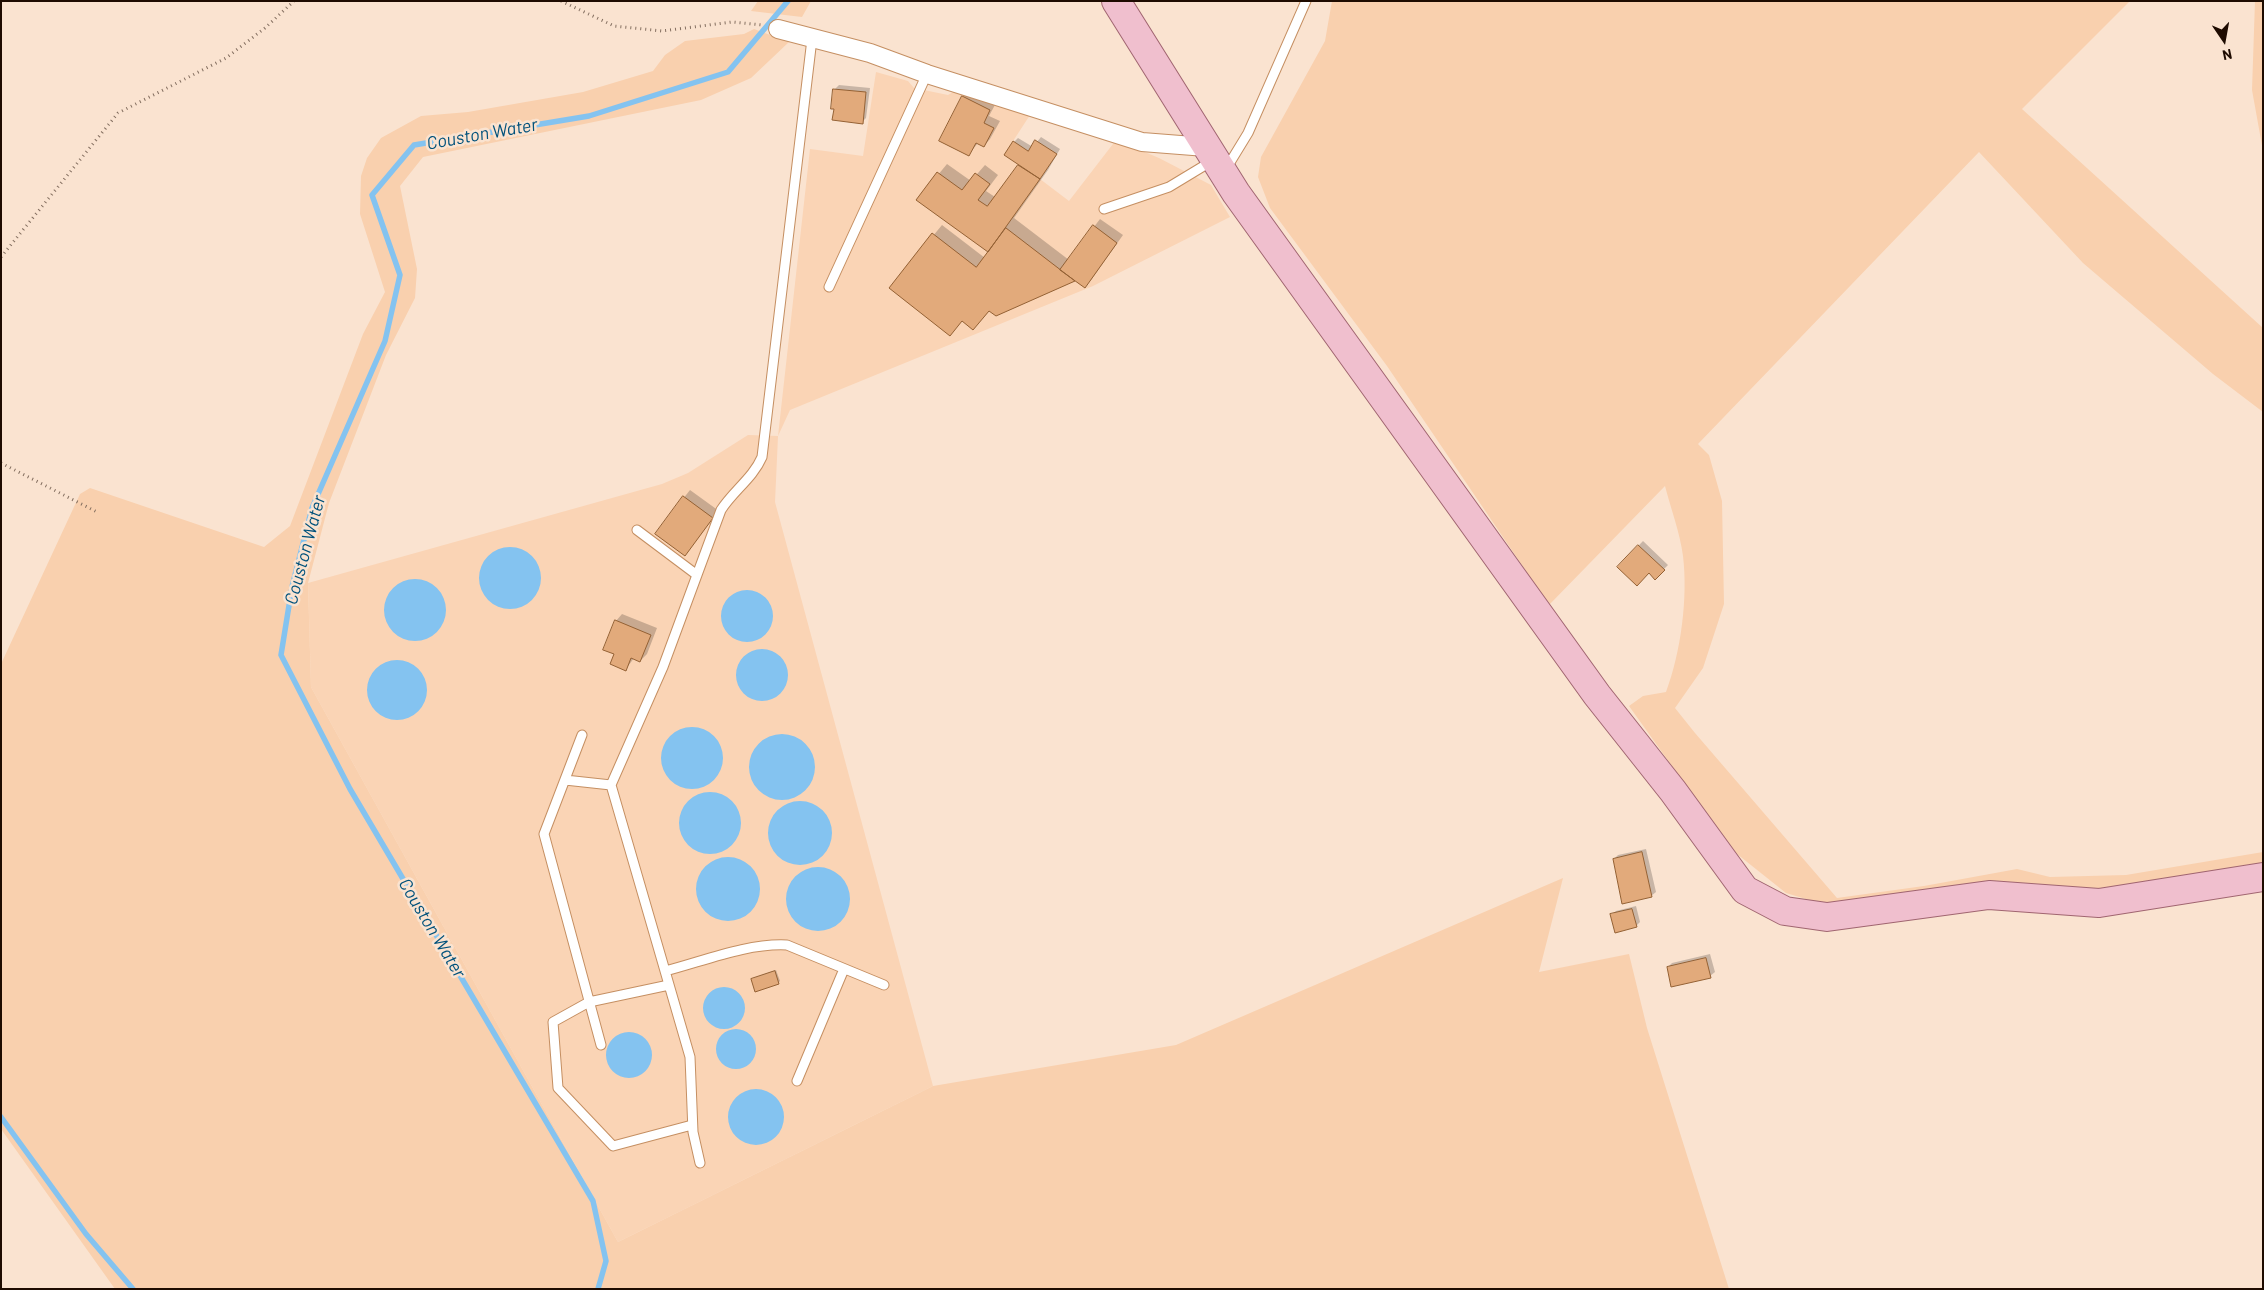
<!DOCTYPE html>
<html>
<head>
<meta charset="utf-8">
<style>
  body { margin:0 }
  #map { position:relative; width:2264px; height:1290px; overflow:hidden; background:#fae3d0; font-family:Barlow,sans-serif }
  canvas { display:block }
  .frame { position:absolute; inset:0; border:2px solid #1e0b00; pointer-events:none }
  .north { position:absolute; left:2199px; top:15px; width:50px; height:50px; -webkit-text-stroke:4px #fae3d0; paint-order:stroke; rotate:168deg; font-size:14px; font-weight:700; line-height:20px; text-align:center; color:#1e0b00 }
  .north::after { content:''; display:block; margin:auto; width:18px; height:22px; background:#1e0b00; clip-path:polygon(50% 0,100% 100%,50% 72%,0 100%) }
</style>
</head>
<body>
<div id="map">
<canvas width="2264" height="1290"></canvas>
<div class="frame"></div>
<div class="north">N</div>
</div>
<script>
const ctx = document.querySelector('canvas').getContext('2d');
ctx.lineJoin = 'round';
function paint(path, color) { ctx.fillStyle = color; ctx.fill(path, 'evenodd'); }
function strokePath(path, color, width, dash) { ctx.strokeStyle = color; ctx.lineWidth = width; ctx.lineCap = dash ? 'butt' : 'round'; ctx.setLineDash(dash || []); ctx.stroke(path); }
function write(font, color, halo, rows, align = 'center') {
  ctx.font = font + ' Barlow,sans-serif'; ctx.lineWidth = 5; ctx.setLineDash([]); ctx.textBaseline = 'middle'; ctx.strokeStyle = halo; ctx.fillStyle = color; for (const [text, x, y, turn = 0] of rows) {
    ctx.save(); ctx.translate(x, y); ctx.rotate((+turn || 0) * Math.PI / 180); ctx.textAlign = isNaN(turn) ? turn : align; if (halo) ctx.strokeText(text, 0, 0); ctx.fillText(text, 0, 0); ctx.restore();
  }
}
const built = new Path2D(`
  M876 72 908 81 914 88 948 95 958 89 1030 115 1004 155 1040 179 1069 201 1116 140 1159 158 1211 185 1230 217 1093 286 790 410 778 436 775 502 933 1086 618 1242 311 687 308 583 662 484 688 473 748 435 778 436 810 149 863 156Z`);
const green = new Path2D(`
  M758 1H811L802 17 751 11Z
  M1332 1H2130L2022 109 2263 328V412L2213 374 2083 263 1979 152 1698 444 1709 455 1722 501 1724 604 1703 668 1675 708 1695 733 1837 898 1924 886 2017 869 2050 877 2126 875 2263 852V863L2118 889 1819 903 1786 893 1732 850 1629 706 1643 696 1666 692C1681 652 1688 598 1683 556 1680 533 1671 509 1665 486L1549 605 1387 366 1270 208 1258 177 1261 157 1325 41Z
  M2255 1H2263V151L2252 90Z
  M754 29 789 42 751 78 701 100 423 157 400 186 417 269 415 298 386 355 329 503 308 583 311 687 618 1242 933 1086 1176 1045 1563 878 1539 972 1629 954 1647 1028 1729 1289H115L1 1129V664L80 494 90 488 264 547 290 526 363 334 385 292 360 214 361 176 367 158 381 138 421 116 468 112 583 92 653 71 665 55 685 41 744 34Z`);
const water = new Path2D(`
  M479 578a31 31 0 1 1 62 0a31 31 0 1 1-62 0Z
  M384 610a31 31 0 1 1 62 0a31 31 0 1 1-62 0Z
  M721 616a26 26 0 1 1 52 0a26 26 0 1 1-52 0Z
  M736 675a26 26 0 1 1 52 0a26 26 0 1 1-52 0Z
  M367 690a30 30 0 1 1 60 0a30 30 0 1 1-60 0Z
  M661 758a31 31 0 1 1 62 0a31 31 0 1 1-62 0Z
  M749 767a33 33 0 1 1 66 0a33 33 0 1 1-66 0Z
  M679 823a31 31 0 1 1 62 0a31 31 0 1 1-62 0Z
  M768 833a32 32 0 1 1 64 0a32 32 0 1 1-64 0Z
  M696 889a32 32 0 1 1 64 0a32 32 0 1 1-64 0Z
  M786 899a32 32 0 1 1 64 0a32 32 0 1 1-64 0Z
  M703 1008a21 21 0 1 1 42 0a21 21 0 1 1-42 0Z
  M716 1049a20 20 0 1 1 40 0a20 20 0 1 1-40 0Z
  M606 1055a23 23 0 1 1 46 0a23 23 0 1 1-46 0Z
  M728 1117a28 28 0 1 1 56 0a28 28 0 1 1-56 0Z`);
const shadow = new Path2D(`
  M839 85 870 88 866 118 862 122 835 108V89Z
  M970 90 996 103 989 116 1000 121 990 139 984 146 978 143 968 155 963 97Z
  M1041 137 1060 149 1048 170 1014 218 1069 260 1100 219 1123 235 1091 280H1075L996 315 990 310 973 328 963 320 949 334 890 288 942 225 985 258 990 252 918 199 947 164 971 181 985 165 998 175 986 191 995 197 1020 164 1014 142 1018 138 1033 147Z
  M690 490 719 511 685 554 656 533Z
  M1643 541 1668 565 1655 578 1649 572 1618 567Z
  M622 614 657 628 647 654 640 661 634 658 626 669 615 653 616 621Z
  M1646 849 1656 892 1651 896 1614 859 1618 855Z
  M1636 906 1640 922 1636 926 1612 915 1616 911Z
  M1710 954 1715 972 1710 976 1668 967 1672 963Z
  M776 970 780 981 778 983 754 978Z`);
const stream = new Path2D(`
  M1 1117 86 1234 133 1289
  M598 1289 606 1261 593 1201 350 789 281 655 292 587 312 508 385 341 400 275 372 195 414 145 589 116 728 72 788 1`);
const building = new Path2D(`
  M833 89 866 92 863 124 832 120 834 109H831Z
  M962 96 990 110 984 123 994 128 984 147 976 143 969 156 939 141Z
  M1035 140 1057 154 1040 179 1004 155 1013 141 1028 151Z
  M1018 165 1040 179 988 252 916 200 937 172 962 190 975 173 990 184 978 200 987 206Z
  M1093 225 1117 243 1085 288 1060 270Z
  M1006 228 1075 281 996 316 989 311 973 330 962 321 950 336 889 288 932 233 976 267Z
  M683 496 713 518 685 556 655 534Z
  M1638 545 1665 570 1655 580 1649 573 1637 586 1617 567Z
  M615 620 651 635 640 662 631 658 626 671 610 664 614 654 603 650Z
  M1642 852 1652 897 1622 904 1613 859Z
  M1632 909 1637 927 1615 933 1610 914Z
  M1706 958 1711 978 1671 987 1667 967Z
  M775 971 779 984 755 992 751 979Z`);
const path = new Path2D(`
  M561 1 614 26 662 31 732 22 763 25
  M1 257 118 113 226 58 265 28 294 1
  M1 463 97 512`);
const service = new Path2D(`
  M1226 169 1248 133 1306 1
  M1104 209 1169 187 1212 161
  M829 287 927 74
  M637 530 697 575
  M582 735 544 834 601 1045
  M565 780 611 785
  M665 971C704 961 747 943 787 945L884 985
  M669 985 589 1002 553 1022 558 1088 613 1146 692 1125
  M797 1081 844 969
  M700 1163 693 1132 690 1057 611 785 663 667 721 510C733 491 753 478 762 457L812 39`);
const minor = new Path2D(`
  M778 29 870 53 927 74 1142 142 1206 147`);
const primary = new Path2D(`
  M1116 1 1236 193 1597 695 1673 791 1745 890 1785 911 1827 917 1989 895 2099 903 2263 877`);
const waterNames = [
  ["Couston Water",482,134,-10],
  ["Couston Water",305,550,-75],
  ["Couston Water",432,928,59]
];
paint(built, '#fad4b5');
paint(green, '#f9d0ae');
paint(water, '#84c3f0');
paint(shadow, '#0003');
strokePath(stream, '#84c3f0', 5.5);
paint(building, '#e2aa7b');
strokePath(building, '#946134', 1);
strokePath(service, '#c58f62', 11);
strokePath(minor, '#c58f62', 20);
strokePath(primary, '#a06570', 30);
strokePath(path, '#836e5f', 3, [1, 4]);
strokePath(service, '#fff', 9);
strokePath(minor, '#fff', 18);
strokePath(primary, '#f0bfce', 28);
write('italic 18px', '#00517b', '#fae3d0', waterNames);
</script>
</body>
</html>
